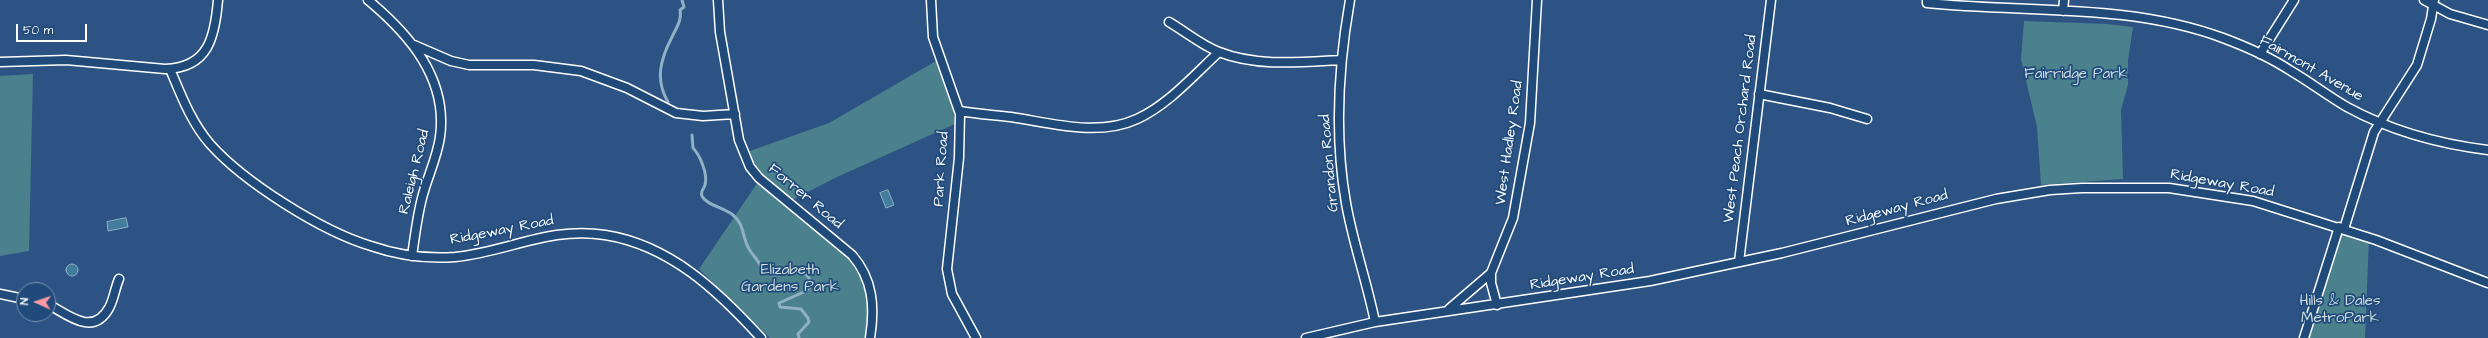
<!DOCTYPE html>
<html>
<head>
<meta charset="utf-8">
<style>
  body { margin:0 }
  #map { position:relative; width:2488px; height:338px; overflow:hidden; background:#2c5383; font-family:"Architects Daughter",sans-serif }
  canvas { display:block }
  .north { position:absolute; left:16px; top:282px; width:40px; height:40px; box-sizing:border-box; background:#1f4a7a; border:1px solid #7992af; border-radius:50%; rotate:273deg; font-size:11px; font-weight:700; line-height:16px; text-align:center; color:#fff }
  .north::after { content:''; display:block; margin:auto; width:14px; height:18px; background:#ff9aa2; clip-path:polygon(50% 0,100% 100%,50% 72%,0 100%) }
  .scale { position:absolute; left:16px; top:24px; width:71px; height:18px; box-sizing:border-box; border:2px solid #fff; border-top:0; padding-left:5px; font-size:12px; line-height:14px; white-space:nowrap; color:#fff; -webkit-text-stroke:3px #1f4a7a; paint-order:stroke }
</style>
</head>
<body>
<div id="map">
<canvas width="2488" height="338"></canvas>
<div class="north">N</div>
<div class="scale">50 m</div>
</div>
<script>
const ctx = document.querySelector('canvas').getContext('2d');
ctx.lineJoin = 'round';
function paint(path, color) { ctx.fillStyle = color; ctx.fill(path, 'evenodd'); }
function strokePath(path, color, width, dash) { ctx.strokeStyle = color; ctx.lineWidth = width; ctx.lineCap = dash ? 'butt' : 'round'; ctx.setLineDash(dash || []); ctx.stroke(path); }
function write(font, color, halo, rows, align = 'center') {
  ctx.font = font + ' "Architects Daughter",sans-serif'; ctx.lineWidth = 3.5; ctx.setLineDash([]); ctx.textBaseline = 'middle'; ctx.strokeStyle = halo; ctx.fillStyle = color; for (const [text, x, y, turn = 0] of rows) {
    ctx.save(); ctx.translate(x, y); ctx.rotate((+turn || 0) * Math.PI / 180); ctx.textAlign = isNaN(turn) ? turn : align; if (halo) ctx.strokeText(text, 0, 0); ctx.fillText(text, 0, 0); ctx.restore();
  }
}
const green = new Path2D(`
  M2024 21 2107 24 2133 27 2128 60V85L2121 110 2123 179 2041 185 2037 127 2021 59Z
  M936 61 952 102 955 124 837 177 792 200C774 186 759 173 747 152L829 123Z
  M33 74 29 251 0 256V76Z
  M758 182 844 253 864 276 869 307 865 338H770L699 269Z
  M2339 227 2369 237 2365 338H2303Z`);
const water = new Path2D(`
  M888 190 894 205 886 208 880 193Z
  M126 218 128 227 108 231 107 222Z
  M66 270a6 6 0 1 1 12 0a6 6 0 1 1-12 0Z`);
const stream = new Path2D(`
  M668 102C655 80 660 60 672 37 676 28 682 21 680 10L684 7 682 0
  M692 135 693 148C700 155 708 174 705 185 704 189 700 191 702 196 706 205 725 208 733 215 744 224 742 235 748 247 751 254 757 258 760 265 763 269 770 275 775 275 780 275 785 271 789 270 800 268 811 275 811 286L806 291 779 303 780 307 801 309 808 318 809 322 798 334 799 338`);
const street = new Path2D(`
  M368 0C410 35 448 79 440 137 437 158 427 178 422 198 417 217 415 236 412 256
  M718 0 720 32 739 140 750 167 759 178 852 255C873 279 875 307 870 338
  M931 0 933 37 960 114 959 158 947 269 952 294 976 338
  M1350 0C1338 68 1334 135 1346 203 1353 243 1367 282 1375 322
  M1927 0V3C2026 13 2129 3 2223 38 2247 47 2270 57 2291 71 2310 82 2328 96 2347 107 2391 131 2439 144 2488 150
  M2424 0 2450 14 2488 25
  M2063 11 2064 0
  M1169 22C1186 32 1201 45 1219 52 1257 67 1302 62 1341 60
  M414 45 451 61 469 65H534L581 71 627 88 676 113 703 116 735 114
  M2260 54 2294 0
  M0 62 66 60 165 69C209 68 215 36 218 0
  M170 69C181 95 191 122 210 144 244 182 321 231 371 246 397 255 427 259 455 257 507 252 550 226 605 235 670 245 718 291 761 338
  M1759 94 1830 108 1867 119
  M960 111C976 114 994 115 1011 117 1051 123 1098 137 1137 119 1168 105 1194 75 1219 52
  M2344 229 2374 132 2417 65 2431 19 2434 0
  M1739 262 1771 0
  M1491 273V283L1497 305
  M0 294 24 299
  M48 304C68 315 93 337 109 308 114 299 115 288 119 279
  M1449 309 1491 273 1513 218 1530 123 1537 0
  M1306 338 1375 322 1650 281 1782 253 1996 199 2050 190 2082 188H2169L2253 201 2376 240 2488 283
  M2304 338 2339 227`);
const streetNames = [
  ["Fairmont Avenue",2311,69,30],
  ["West Peach Orchard Road",1741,129,-83],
  ["West Hadley Road",1510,143,-82],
  ["Grandon Road",1330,163,-95],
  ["Park Road",942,169,-86],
  ["Raleigh Road",415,172,-76],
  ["Ridgeway Road",2222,184,10],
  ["Forrer Road",805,197,40],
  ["Ridgeway Road",1897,209,-15],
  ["Ridgeway Road",502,231,-11],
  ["Ridgeway Road",1582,278,-9]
];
const parkNames = [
  ["Fairridge Park",2076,75],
  ["Elizabeth",790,271],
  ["Gardens Park",790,288],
  ["Hills & Dales",2340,302],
  ["MetroPark",2340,319]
];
paint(green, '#4b808d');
paint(water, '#447c9e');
strokePath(water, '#8fb0c5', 1);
strokePath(stream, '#8fb0c5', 3);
strokePath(street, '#fff', 11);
strokePath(street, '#1f4a7a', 8);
write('15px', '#fff', '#1f4a7a', streetNames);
write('15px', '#d2dfe2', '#1f4a7a', parkNames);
</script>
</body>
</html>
